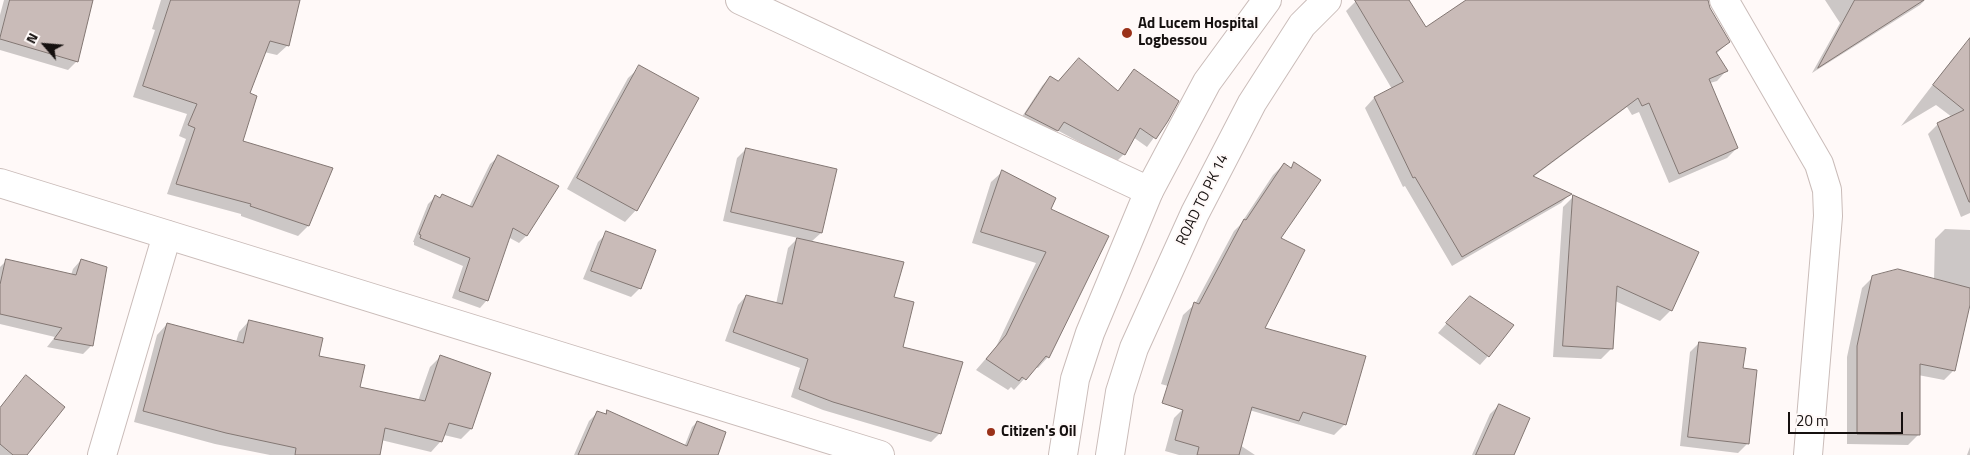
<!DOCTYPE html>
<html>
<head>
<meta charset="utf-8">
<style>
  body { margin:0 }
  #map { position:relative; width:1970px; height:455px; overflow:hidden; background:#fff9f8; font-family:"Titillium Web",sans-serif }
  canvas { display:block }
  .north { position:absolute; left:20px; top:20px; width:50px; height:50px; -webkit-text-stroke:4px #fff9f8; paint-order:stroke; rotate:297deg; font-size:14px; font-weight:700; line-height:20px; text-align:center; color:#15100f }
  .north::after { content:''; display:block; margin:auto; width:18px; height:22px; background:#15100f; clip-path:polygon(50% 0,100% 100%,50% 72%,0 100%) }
  .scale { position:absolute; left:1788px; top:412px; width:115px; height:22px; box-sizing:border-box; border:2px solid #15100f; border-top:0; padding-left:6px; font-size:15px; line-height:18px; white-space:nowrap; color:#15100f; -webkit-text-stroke:4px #fff9f8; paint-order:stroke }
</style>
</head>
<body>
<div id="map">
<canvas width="1970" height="455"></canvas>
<div class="north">N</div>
<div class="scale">20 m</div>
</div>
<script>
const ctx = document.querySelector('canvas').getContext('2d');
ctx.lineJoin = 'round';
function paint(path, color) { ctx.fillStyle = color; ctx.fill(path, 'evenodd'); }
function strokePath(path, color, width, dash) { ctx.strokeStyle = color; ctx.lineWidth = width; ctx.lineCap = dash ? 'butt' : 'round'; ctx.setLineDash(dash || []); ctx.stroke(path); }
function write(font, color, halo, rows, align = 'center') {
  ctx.font = font + ' "Titillium Web",sans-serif'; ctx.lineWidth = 4; ctx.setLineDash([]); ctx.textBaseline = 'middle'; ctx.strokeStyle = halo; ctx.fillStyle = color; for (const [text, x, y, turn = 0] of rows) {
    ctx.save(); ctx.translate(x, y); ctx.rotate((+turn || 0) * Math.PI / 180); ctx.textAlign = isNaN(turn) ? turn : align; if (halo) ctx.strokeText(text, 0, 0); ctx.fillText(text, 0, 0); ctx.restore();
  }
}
const shadow = new Path2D(`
  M4 0H92L77 61 68 70 0 50V15Z
  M161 0H299L288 45 277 55 264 52 248 94 241 142 308 226 298 236 241 216V214L167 194 186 139 179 136 187 114 133 97 155 30 152 29Z
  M1357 0H1408L1426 29 1468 0H1708L1709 8 1729 42 1716 54 1726 71 1717 81 1710 83 1737 148 1727 158 1669 183 1639 112 1632 115 1627 107 1533 177 1570 194 1561 203 1452 266 1405 186 1403 187 1365 108 1374 98 1392 89 1346 11Z
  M1825 0H1925L1920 5 1812 73 1840 23Z
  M1970 43V213L1961 217 1928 134 1938 124 1952 117 1936 105 1901 126 1954 57Z
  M640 67 636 210 625 222 567 189 628 78Z
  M1134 71 1167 120 1147 147 1133 137 1124 154 1116 162 1057 130 1049 139 1018 123 1042 86 1050 77 1058 82 1117 92Z
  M746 149 821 233 811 242 893 298 901 348 940 433 931 442 823 410 791 397 800 368 725 341 738 305 746 296 776 304 788 248 798 238 723 221 737 158Z
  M498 157 557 186 526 236 519 243 508 237 487 300 480 308 452 298 463 266 414 245V242H413L428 204 435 197 439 199 442 196 469 207 490 164Z
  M1284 164 1290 169 1295 164 1264 328 1345 424 1334 435 1161 384 1183 315 1195 304 1234 231 1240 225 1273 175Z
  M1002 172 1049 209 1048 357 1038 368 1035 367 1014 390 1011 387 1008 390 976 370 996 347 1036 263 972 243 991 182Z
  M1574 196 1697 253 1670 311 1660 321 1615 301 1612 348 1601 359 1553 357 1563 207Z
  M1945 229 1970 230V300L1954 370 1944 380 1918 375 1919 434 1908 445 1847 444V357L1862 288 1873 277 1934 280 1935 239Z
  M607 233 640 288 631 297 583 279 598 242Z
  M81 260 92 345 83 354 47 347 55 337 0 324V267L6 261 71 275 73 269Z
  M1470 297 1488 356 1480 365 1438 333Z
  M249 321 318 357 359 388 418 401 430 367 440 357 471 429 461 439 444 435 441 441 431 452 381 440 379 455H270L215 444 134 422 157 335 167 324 236 342 239 332Z
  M1699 343 1741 370 1747 444 1738 453 1680 446 1690 352Z
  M26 377 25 455H0V407Z
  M1499 405 1513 455H1472L1490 414Z
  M1184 408 1255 455H1179L1165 451 1174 418Z
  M598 412 604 415 607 412 661 455H574L589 421Z
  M697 422 717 455H681L692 427Z
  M1970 447V455H1967Z`);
const building = new Path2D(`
  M10 0H93L78 62 0 39Z
  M171 0H300L289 46 270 41 250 93 257 96 243 141 333 168 309 226 250 206 251 204 176 184 195 128 188 125 197 104 143 86Z
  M1355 0H1409L1426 27 1466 0H1708L1710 8 1730 42 1716 52 1728 71 1709 79 1738 148 1679 174 1649 103 1642 106 1638 98 1533 176 1572 194 1462 257 1415 177 1413 178 1374 97 1403 82Z
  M1855 0H1924L1818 68Z
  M1970 38V202H1969L1937 123 1964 110 1933 85Z
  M1079 58 1118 91 1134 69 1179 101 1168 121 1156 139 1140 128 1125 155 1064 122 1058 131 1025 114 1050 76 1058 81Z
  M639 65 699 98 637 211 577 178Z
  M746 148 837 169 822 233 731 212Z
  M498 155 559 186 527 236 513 228 488 301 459 291 470 258 420 238 421 235 419 234 435 195 440 198 442 194 472 207Z
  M1294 162 1321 180 1281 238 1305 250 1265 328 1366 356 1346 425 1303 412 1299 421 1252 407 1239 455H1197L1199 447 1175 440 1183 410 1162 403 1194 302 1199 304 1244 219 1246 220 1284 163 1291 168Z
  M1002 170 1056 198 1051 209 1109 236 1049 358 1046 356 1026 380 1022 377 1019 381 986 359 1006 335 1046 252 981 232Z
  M1573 195 1699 252 1672 311 1617 286 1613 349 1563 346Z
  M606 231 656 250 641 289 591 271Z
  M797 238 904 262 894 297 914 302 903 347 963 362 941 434 833 402 799 389 808 359 733 332 746 295 782 304Z
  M6 259 76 275 81 259 107 267 93 346 54 339 62 328 0 314V285Z
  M1898 269 1970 288V305L1955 371 1920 364V435L1857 434V346L1872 276Z
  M1470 296 1514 325 1489 357 1446 323Z
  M249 320 323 338 319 356 365 365 360 387 425 401 440 355 491 373 472 429 449 423 442 442 385 428 380 455H295L296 448 226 433 143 411 167 323 243 343Z
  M1699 342 1746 348 1743 368 1757 370 1749 444 1688 437Z
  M26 375 65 407 27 455H13L0 444V408Z
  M1499 404 1530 418 1514 455H1476Z
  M607 410 687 446 697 421 726 432 718 455H578L597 411 606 414Z`);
const minor = new Path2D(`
  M740 0 1149 191
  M1724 0 1819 164 1827 190 1828 216 1808 455
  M102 455 167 235`);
const major = new Path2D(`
  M0 183 880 455
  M1063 455 1075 379 1090 333 1149 191 1207 82 1267 0
  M1110 455 1120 392 1134 348 1195 213 1252 103 1302 25 1327 0`);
const markers = [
  [1127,33,6,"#9a3119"],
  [991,432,5,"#9a3119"]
];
const poiNames = [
  ["Ad Lucem Hospital",1138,24],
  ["Logbessou",1138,41],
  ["Citizen's Oil",1001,432]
];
const streetNames = [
  ["ROAD TO PK 14",1203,200,-64]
];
paint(shadow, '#0003');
paint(building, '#c9bbb8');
strokePath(building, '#837773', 1);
strokePath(minor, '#cabcb9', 30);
strokePath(major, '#cabcb9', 30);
strokePath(minor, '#fff', 28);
strokePath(major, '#fff', 28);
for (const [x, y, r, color] of markers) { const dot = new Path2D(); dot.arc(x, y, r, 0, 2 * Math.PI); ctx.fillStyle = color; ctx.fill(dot); strokePath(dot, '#fff9f8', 2); }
write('bold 15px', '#15100f', '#fff9f8', poiNames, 'left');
write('15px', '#15100f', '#fff9f8', streetNames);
</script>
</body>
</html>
